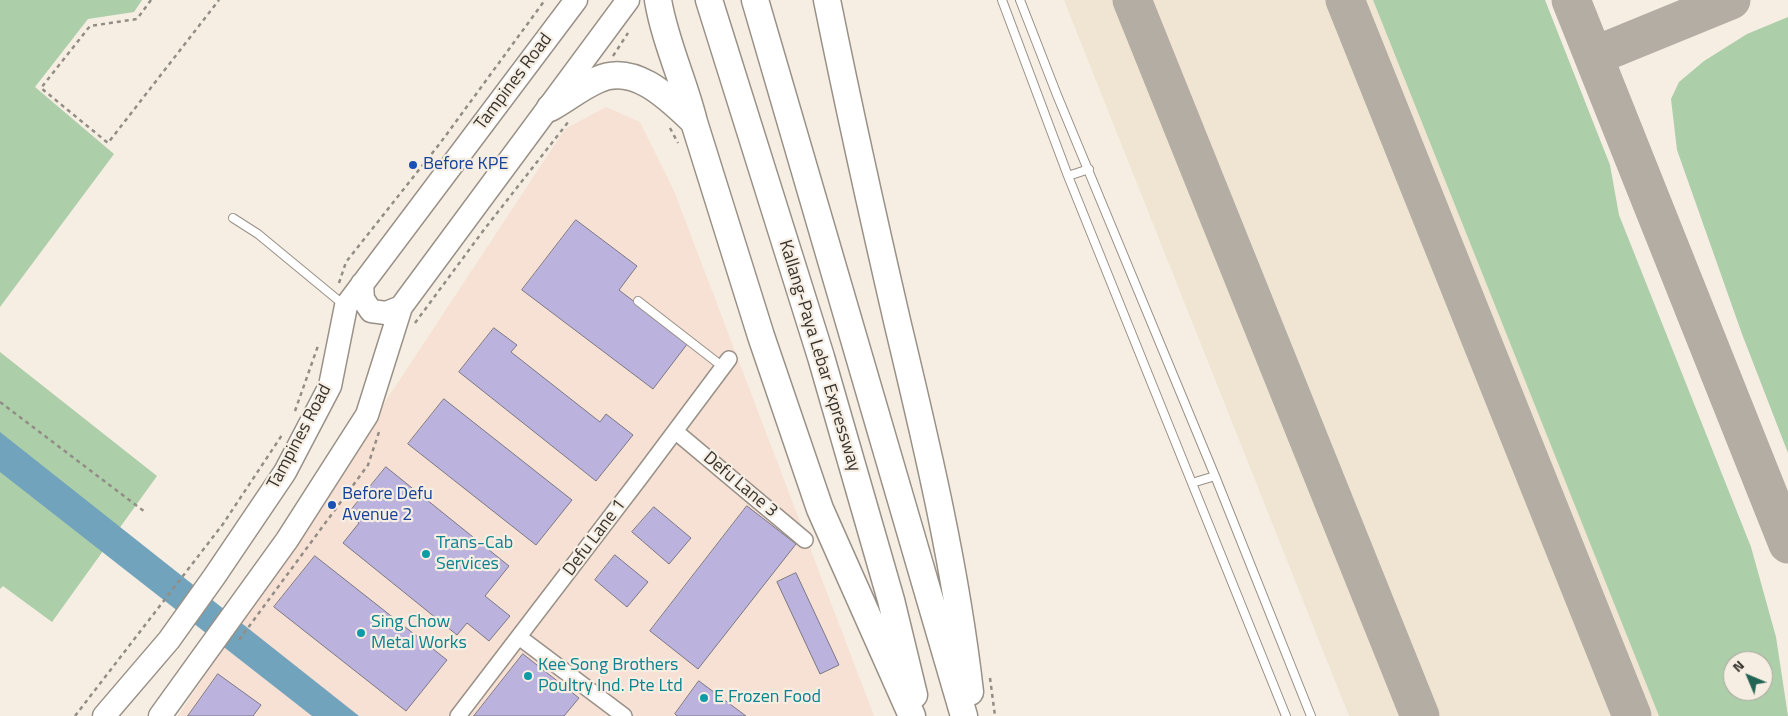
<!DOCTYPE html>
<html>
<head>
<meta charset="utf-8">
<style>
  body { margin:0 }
  #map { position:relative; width:1788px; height:716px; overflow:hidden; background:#f6eee3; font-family:"Titillium Web",sans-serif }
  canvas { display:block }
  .north { position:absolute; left:1723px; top:651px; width:50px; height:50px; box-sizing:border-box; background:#f6eee3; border:1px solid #a9a39b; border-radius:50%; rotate:315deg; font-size:14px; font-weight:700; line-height:20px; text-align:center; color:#36332e }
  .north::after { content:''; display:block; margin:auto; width:18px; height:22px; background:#236555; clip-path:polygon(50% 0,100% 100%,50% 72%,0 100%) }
</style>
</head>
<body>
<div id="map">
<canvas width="1788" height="716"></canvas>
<div class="north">N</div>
</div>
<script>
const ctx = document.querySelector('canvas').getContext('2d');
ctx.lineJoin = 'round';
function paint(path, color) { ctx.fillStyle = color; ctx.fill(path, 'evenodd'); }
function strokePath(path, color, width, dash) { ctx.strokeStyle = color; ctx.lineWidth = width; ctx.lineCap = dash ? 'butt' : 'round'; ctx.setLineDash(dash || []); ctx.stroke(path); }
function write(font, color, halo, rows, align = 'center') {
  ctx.font = font + ' "Titillium Web",sans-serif'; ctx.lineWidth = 4.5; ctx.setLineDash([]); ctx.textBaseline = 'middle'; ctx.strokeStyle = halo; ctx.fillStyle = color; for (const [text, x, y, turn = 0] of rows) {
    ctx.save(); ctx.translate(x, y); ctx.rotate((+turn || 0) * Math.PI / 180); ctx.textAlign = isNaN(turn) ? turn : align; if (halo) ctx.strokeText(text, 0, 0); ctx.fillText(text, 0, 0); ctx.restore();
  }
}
const built = new Path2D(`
  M1064 0H1373L1659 716H1349Z`);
const industrial = new Path2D(`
  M606 107 640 122 674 191 874 716H178L565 129Z`);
const green = new Path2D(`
  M0 0H142L134 12 88 19 35 87 114 154 0 307Z
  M1373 0H1545L1610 165 1619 215 1751 547 1776 637 1788 716H1659ZM1733 661H1763V691H1733Z
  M1788 17V453L1742 334 1677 150 1671 99 1679 82 1704 61 1747 34Z
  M0 352 157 476 52 622 3 586 0 589Z`);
const water = new Path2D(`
  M0 432 359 716H312L0 472Z`);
const taxiway = new Path2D(`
  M1132 0 1420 716
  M1345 0 1632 716
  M1571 0 1788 544
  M1594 56 1731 0`);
const building = new Path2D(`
  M576 220 637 266 619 290 688 343 653 389 522 290Z
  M494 328 517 345 511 352 600 422 606 414 633 435 596 481 459 372Z
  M444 399 572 500 536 545 408 444Z
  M386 467 509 566 485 596 510 616 489 641 467 623 457 635 343 543 359 523 348 514Z
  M747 506 796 544 698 669 650 631Z
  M654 507 691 538 669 564 632 532Z
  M615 555 648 582 627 607 595 580Z
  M315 556 447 660 406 711 274 607Z
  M796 573 839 665 820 674 777 582Z
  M523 654 579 698 564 716H474Z
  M218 674 261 705 253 716H188Z
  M699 681 746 716H677L675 714Z`);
const path = new Path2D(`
  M151 0 137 19 90 26 41 88 108 143 219 0
  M613 56 628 33
  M670 128 678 143
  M339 283 346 262 441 142 545 0
  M415 323 483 231 569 121
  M0 402 145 512
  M295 411 319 343
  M239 640 368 465 379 432
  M990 678 995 716
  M75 716 223 524 282 435`);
const lane = new Path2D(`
  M1002 0 1068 176 1286 716
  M1020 0 1057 95 1215 476 1311 716
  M1068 176 1089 169
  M233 218 258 234 344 305
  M638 301 723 367
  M1192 483 1215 476`);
const street = new Path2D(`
  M675 431 805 540
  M519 637 624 716
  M458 716 640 478 729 359`);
const primary = new Path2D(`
  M362 284 363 299 371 311 386 313 401 307
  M104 716 169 640 214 577 285 472 330 386 346 306 576 0
  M160 716 287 540 367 415 401 307 628 0`);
const highway = new Path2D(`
  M658 0C665 42 684 81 694 122L761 336 820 509 912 716
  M709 0 821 357 891 600 914 695
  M755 0 964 716
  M827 0C849 109 873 217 898 325 927 446 956 568 970 692
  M550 108C566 99 581 87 597 80 634 62 670 99 694 122`);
const markers = [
  [413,165,5,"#1a4fb4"],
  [332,505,5,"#1a4fb4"],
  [426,554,5,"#0f9aa8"],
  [361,633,5,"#0f9aa8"],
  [528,676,5,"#0f9aa8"],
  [704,698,5,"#0f9aa8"]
];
const streetNames = [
  ["Tampines Road",514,82,-53],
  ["Kallang-Paya Lebar Expressway",819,356,73],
  ["Tampines Road",300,437,-62],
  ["Defu Lane 3",740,485,40],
  ["Defu Lane 1",595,538,-53]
];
const transitNames = [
  ["Before KPE",423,165],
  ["Before Defu",342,495],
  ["Avenue 2",342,516]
];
const cultureNames = [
  ["Trans-Cab",436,544],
  ["Services",436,565],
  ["Sing Chow",371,623],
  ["Metal Works",371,644],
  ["Kee Song Brothers",538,666],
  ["Poultry Ind. Pte Ltd",538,687],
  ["E Frozen Food",714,698]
];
paint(built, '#f0e4d2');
paint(industrial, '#f7e0d4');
paint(green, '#accea9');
paint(water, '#72a3bc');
strokePath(taxiway, '#b4ada4', 39);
paint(building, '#bbb2de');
strokePath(building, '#7b7984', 1);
strokePath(lane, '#999187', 10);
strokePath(street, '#999187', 18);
strokePath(primary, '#999187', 25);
strokePath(highway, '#999187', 29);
strokePath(path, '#928d85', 2.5, [4, 4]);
strokePath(lane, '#fff', 8);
strokePath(street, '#fff', 15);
strokePath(primary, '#fff', 22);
strokePath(highway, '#fff', 26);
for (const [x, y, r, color] of markers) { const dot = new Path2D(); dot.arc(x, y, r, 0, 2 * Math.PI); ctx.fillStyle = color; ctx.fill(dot); strokePath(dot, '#f6eee3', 2); }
write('18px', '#36332e', '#f6eee3', streetNames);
write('18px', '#164399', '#f6eee3', transitNames, 'left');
write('18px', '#0d838f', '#f6eee3', cultureNames, 'left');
</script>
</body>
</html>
